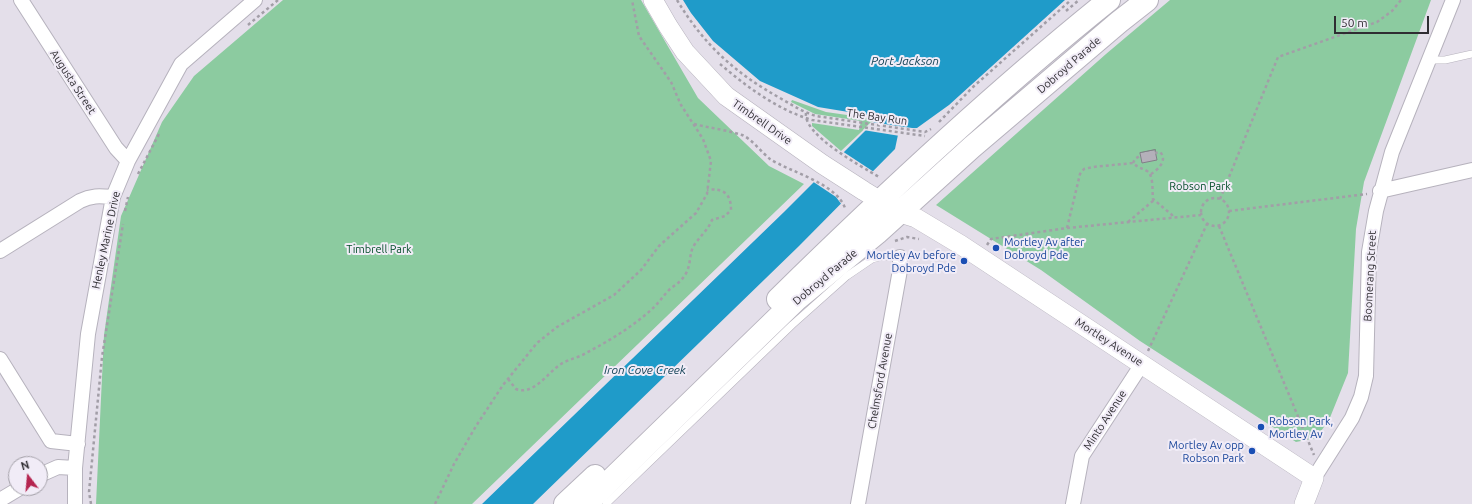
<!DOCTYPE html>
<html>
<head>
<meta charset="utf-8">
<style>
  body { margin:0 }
  #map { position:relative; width:1472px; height:504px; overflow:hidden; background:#e4dfea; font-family:Ubuntu,sans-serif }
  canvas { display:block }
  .north { position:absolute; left:8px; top:456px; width:40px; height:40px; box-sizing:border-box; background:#f1ecf7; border:1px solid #a3a0a8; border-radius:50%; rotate:344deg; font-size:11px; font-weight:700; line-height:16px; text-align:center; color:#2f2d32 }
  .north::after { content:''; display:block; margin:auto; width:14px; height:18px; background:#b52550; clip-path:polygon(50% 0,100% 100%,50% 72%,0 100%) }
  .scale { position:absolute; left:1334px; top:16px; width:95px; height:18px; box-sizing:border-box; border:2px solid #2f2d32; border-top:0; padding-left:5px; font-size:12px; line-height:14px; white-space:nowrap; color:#2f2d32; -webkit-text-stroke:3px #f1ecf7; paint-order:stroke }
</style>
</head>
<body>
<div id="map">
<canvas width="1472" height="504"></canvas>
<div class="north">N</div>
<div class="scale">50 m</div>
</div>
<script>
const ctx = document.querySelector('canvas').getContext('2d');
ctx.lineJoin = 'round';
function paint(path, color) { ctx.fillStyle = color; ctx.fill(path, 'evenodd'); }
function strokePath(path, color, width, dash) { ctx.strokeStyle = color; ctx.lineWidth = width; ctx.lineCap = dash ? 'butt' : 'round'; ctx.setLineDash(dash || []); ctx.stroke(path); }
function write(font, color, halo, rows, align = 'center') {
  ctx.font = font + ' Ubuntu,sans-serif'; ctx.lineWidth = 4; ctx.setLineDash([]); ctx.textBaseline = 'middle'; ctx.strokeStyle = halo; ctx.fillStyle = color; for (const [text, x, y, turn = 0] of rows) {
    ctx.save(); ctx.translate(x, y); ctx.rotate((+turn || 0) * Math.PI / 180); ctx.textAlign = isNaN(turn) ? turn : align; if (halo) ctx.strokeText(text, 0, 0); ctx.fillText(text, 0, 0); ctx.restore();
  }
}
const green = new Path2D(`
  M283 0H641L698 98 769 166 804 184 472 504H96L104 335 121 216 162 122 194 76Z
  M1170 0H1431L1364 182 1356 229 1348 373 1329 420 1316 438 1296 442 1140 341 1041 270 936 205 1106 54Z
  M792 100 826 112 875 119 841 151 812 126V123L859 130 861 121 815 114 791 102Z`);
const water = new Path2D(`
  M683 0H1065L949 105 917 128 899 130 895 149 799 246 533 504H482L784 212 879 117 818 107 760 81 713 41 691 13Z`);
const pier = new Path2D(`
  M871 122 919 129 901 132 900 136 863 130Z
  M842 151 874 172 842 205 836 197 812 181Z`);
const shadow = new Path2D(`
  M1156 149V159L1141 153 1142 152Z`);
const building = new Path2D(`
  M1155 150 1157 160 1142 163 1140 153Z`);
const path = new Path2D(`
  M677 0C704 45 735 73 780 98 792 105 803 112 816 116L925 132 931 129
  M1066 11 1079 0
  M248 25 278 0
  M720 64C747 87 778 110 812 120L925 136
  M806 113C803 135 861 166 879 177
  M939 122 973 87 1071 0
  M694 124C710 128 727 130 742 135 752 139 761 152 770 159 790 172 836 183 845 208
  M1133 163 1135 159 1141 155
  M138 174 159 134
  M1151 174C1158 170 1168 160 1160 152L1155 153
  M1201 212a14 14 0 1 1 28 0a14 14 0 1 1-28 0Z
  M1220 199 1278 57 1377 22 1392 11 1401 0
  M125 211 128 197
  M1229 211 1367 194
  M1128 222 1154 200
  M1219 226 1314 455
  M1067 228 1080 174 1084 169 1093 167 1133 163C1138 168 1142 168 1147 171 1154 175 1152 192 1153 199L1172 215 1173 217
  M895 241 907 237 919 239
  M987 245 991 239 1067 228 1201 215
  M1148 351 1207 224
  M508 379 516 389C534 396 548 372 561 364 569 359 578 358 586 353 609 341 632 327 651 310 658 304 663 296 670 289 675 285 681 282 685 275 691 266 689 256 693 247 699 237 708 230 712 220L725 216 731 210C731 193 723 188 707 190
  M91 504 89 492 102 357 123 224
  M435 504 454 464 476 426 503 385 537 343 557 327 614 295 641 270 659 246 696 213 707 194 711 161 703 139 681 105 671 82 639 36 632 0`);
const lane = new Path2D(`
  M1428 60H1445L1472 54
  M606 504 792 325 847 276 872 259 883 256 900 257`);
const street = new Path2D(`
  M21 0 116 148 128 161
  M1380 191 1472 170
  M0 251 80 201C92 195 100 196 113 197
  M0 359 51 441 78 444
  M40 475 58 467 75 468
  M1314 478 1352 418 1361 397 1366 376 1369 252 1376 211 1392 152 1453 0
  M0 500 20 488
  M75 504V468L88 334 113 197 128 161 181 64 255 0
  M858 504 900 270V257
  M1073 504 1082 456 1142 364`);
const secondary = new Path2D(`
  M653 0 668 26 685 52 726 96 822 164 864 191 900 213 916 218 961 245 1314 478 1304 504`);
const highway = new Path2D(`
  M778 299C884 195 993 93 1109 0
  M565 504 595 476
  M586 504 796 300 877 233 972 147 1119 22 1147 0`);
const markers = [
  [996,248,4,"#1a4fb4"],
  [964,261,4,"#1a4fb4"],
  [1261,427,4,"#1a4fb4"],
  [1252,451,4,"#1a4fb4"]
];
const streetNames = [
  ["Dobroyd Parade",1069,65,-41],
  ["Augusta Street",73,82,57],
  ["The Bay Run",877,117,8],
  ["Timbrell Drive",762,122,35],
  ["Henley Marine Drive",106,240,-78],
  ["Boomerang Street",1370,276,-87],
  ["Dobroyd Parade",825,277,-40],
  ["Mortley Avenue",1109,342,33],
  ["Chelmsford Avenue",880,381,-80],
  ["Minto Avenue",1105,420,-57]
];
const parkNames = [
  ["Robson Park",1200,186],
  ["Timbrell Park",379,249]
];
const transitNames = [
  ["Mortley Av after",1004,242],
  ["Dobroyd Pde",1004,255],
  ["Mortley Av before",956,255,"right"],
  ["Dobroyd Pde",956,268,"right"],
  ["Robson Park,",1269,421],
  ["Mortley Av",1269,434],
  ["Mortley Av opp",1244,445,"right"],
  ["Robson Park",1244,458,"right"]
];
const waterNames = [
  ["Port Jackson",905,61],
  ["Iron Cove Creek",645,370]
];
paint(green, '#8ccba0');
paint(water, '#1f9bc9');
paint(pier, '#e4dfea');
paint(shadow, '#0003');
paint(building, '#b4b0ba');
strokePath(building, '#827e88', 1);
strokePath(lane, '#b6b2bd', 8);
strokePath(street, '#b6b2bd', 16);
strokePath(secondary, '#b6b2bd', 20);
strokePath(highway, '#b6b2bd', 24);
strokePath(path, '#a29ea7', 2.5, [3, 3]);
strokePath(lane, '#fff', 7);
strokePath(street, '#fff', 14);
strokePath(secondary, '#fff', 19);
strokePath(highway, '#fff', 22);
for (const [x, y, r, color] of markers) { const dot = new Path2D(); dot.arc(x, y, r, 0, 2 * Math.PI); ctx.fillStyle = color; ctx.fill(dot); strokePath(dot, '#f1ecf7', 1.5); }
write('11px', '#2f2d32', '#f1ecf7', streetNames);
write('11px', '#024c28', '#f1ecf7', parkNames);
write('11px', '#164399', '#f1ecf7', transitNames, 'left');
write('italic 12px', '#0e3e52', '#f1ecf7', waterNames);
</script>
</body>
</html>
